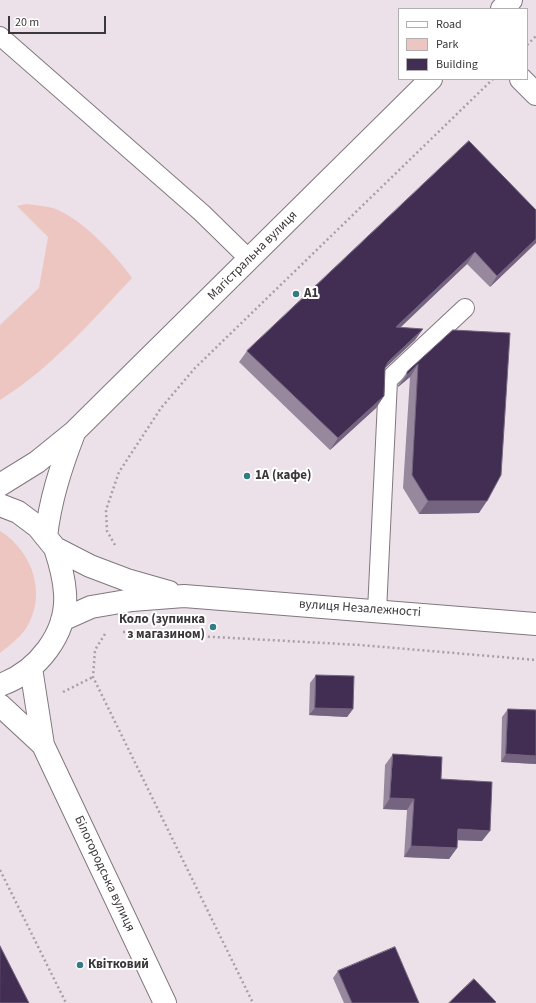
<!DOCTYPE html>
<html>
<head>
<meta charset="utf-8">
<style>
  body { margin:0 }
  #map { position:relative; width:536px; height:1003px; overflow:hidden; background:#ece1e9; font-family:"Source Sans 3",sans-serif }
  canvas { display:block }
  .legend { position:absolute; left:398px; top:8px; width:130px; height:72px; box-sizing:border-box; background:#fff; border:1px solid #b1afb0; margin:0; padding:5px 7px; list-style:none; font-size:12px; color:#3b373a }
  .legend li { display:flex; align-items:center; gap:8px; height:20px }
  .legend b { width:20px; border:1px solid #b1afb0 }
  .scale { position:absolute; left:8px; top:16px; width:98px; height:18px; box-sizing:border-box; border:2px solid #3b373a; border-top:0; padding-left:5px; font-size:12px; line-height:14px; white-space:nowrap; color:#3b373a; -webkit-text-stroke:3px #fff; paint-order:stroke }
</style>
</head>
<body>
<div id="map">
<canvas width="536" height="1003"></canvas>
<ul class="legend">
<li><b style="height:5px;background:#fff"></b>Road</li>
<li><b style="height:11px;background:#edc6c1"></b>Park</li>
<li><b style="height:11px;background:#422e53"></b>Building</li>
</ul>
<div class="scale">20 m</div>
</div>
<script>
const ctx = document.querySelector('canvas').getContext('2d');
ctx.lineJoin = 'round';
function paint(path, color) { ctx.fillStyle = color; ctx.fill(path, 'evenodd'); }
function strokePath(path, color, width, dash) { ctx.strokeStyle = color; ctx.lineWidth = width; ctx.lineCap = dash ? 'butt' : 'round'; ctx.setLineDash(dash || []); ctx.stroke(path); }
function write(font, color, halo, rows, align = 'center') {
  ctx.font = font + ' "Source Sans 3",sans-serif'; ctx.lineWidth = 4; ctx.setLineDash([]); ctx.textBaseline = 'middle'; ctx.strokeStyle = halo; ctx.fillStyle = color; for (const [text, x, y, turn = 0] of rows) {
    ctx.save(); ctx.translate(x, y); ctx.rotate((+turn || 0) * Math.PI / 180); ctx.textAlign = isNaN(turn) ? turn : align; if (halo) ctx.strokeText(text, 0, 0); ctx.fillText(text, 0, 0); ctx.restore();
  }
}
const green = new Path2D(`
  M26 204C35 205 45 206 53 208 80 217 116 255 132 278 91 322 51 368 0 400V325L39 288 48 237 17 206Z
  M0 531C33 551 48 596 25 630 18 639 9 646 0 653Z`);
const path = new Path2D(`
  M527 45 536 36
  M115 545 107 531 106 510 119 472 161 408 195 368 493 79
  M123 632 360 645 536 660
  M105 634 95 650 93 677 253 1003
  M63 692 93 677
  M0 870 66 1003`);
const lane = new Path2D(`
  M0 36 202 213 249 259
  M377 611 388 380 465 308`);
const street = new Path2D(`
  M521 79 536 94`);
const secondary = new Path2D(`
  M502 9 511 0
  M0 485 37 462 74 432 431 79
  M0 505 18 512 38 527 55 548 90 566 127 580 169 592
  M46 537C50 500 61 467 74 433
  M62 620 91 607 132 600 184 596 536 624
  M31 668 43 745 165 1003
  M0 685C37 672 68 634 65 593 64 577 60 563 55 548
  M0 705 43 745`);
const wall = new Path2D(`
  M469 141 536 243 490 287 467 264 400 328 423 329 415 340 385 368 384 396 376 408 330 450 239 362 247 351Z
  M453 330 479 513 419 514 403 488 410 377 398 387V385L407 372Z
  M316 675 353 709 347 717 309 715 310 683Z
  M508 709 536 710V764L501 762 502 717Z
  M393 754 482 841 457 840V848L449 859 404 857 407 810 383 809 385 765Z
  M338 971 419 1003H344L333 978Z`);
const shadedWall = new Path2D(`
  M536 239V243L490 287 497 276Z
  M475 252 467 264 388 339 396 327Z
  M423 329 415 340 380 373 388 362Z
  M418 364 410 377 398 387 407 375Z
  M384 396 376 408 330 450 338 438Z
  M428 501H487L479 513 419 514Z
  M315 708 353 709 347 717 309 715Z
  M506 754 536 756V764L501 762Z
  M390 798 414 799 407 810 383 809Z
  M458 829 490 831 482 841 450 840Z
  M411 846 457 848 449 859 404 857Z`);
const building = new Path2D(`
  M469 141 536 210V239L497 276 475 252 396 327 423 329 388 362 385 368 384 396 338 438 247 351Z
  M453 330 510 333 501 475 487 501H428L412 475 418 364 407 375V372Z
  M316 675 354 676 353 709 315 708Z
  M508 709 536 710V756L506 754Z
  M393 754 442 757 441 779 492 782 490 831 458 829 457 848 411 846 414 799 390 798Z
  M0 946 29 1003H0Z
  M395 947 419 1003H352L338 971Z
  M474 979 496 1002 494 1003H449Z`);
const markers = [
  [296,294,4,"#337c83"],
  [247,476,4,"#337c83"],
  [213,627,4,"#337c83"],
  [80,965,4,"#337c83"]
];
const streetNames = [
  ["Магістральна вулиця",253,256,-45],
  ["вулиця Незалежності",360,609,4],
  ["Білогородська вулиця",104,874,65]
];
const poiNames = [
  ["А1",304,294],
  ["1А (кафе)",255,476],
  ["Коло (зупинка",205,620,"right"],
  ["з магазином)",205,635,"right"],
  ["Квітковий",88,965]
];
paint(green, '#edc6c1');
strokePath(lane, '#81777e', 20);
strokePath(street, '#81777e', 24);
strokePath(secondary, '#81777e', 24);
strokePath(path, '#a79fa5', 2.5, [2, 3]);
strokePath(lane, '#fff', 18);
strokePath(street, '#fff', 22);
strokePath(secondary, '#fff', 22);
paint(wall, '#97889e');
paint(shadedWall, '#756480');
paint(building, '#422e53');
strokePath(building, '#756480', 1);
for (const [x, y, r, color] of markers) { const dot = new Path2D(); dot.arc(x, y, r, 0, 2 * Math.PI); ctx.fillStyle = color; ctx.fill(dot); strokePath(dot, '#fff', 1.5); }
write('13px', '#3b373a', '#fff', streetNames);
write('bold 13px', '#3b373a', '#fff', poiNames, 'left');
</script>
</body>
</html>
